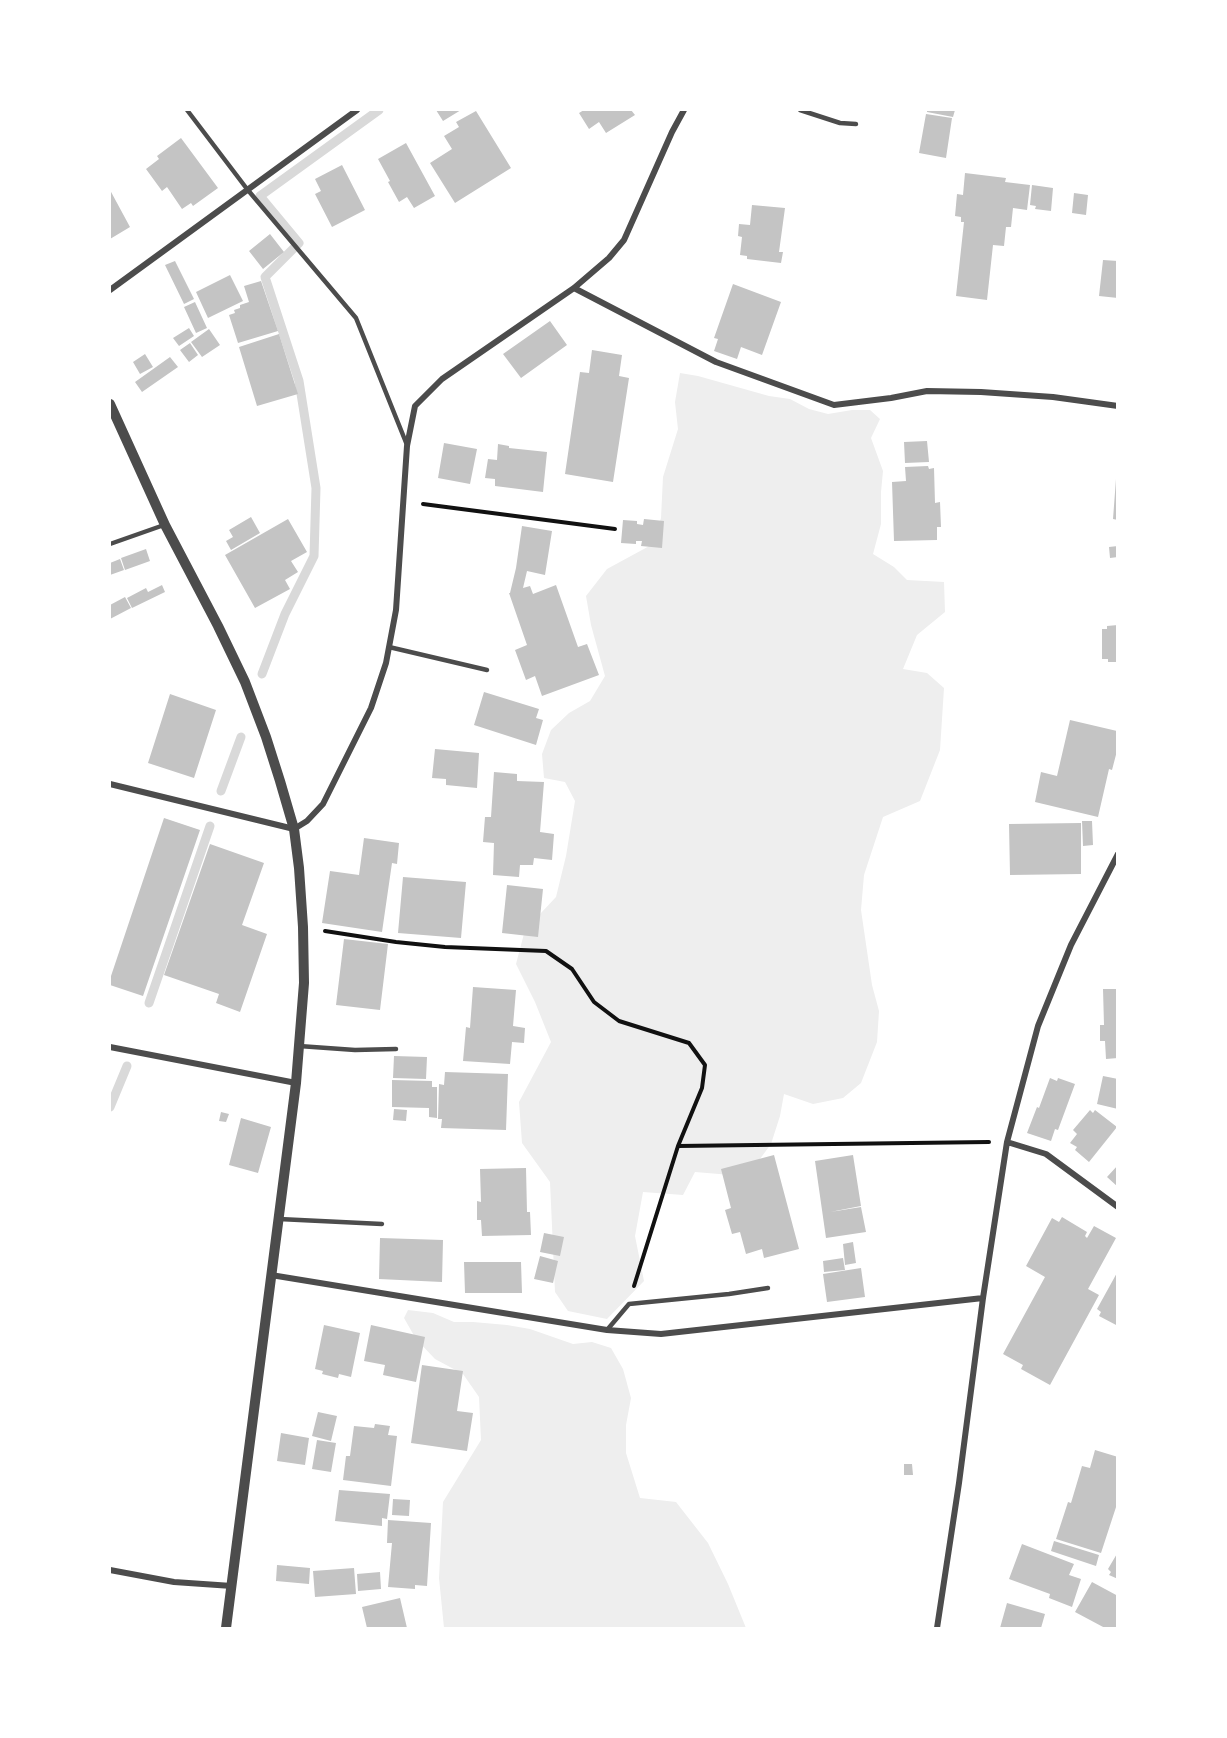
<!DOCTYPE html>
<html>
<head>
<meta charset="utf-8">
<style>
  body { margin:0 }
  #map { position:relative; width:1227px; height:1738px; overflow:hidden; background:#fff; font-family:"Varela Round",sans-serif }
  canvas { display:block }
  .frame { position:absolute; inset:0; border:111px solid #fff; pointer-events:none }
</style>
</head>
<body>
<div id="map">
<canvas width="1227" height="1738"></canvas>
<div class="frame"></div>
</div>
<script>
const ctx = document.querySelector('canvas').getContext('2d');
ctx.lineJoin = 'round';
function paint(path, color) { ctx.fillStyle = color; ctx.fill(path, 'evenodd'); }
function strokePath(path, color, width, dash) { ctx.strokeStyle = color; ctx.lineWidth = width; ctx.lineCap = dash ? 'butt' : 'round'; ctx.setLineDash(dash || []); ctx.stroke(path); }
const green = new Path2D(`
  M680 373 698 376 769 396 790 399 809 409 828 414 852 410H870L880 419 871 438 883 471 881 492V524L873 554 894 567 907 580 944 582 945 612 917 635 903 669 927 673 944 688 940 750 920 801 883 817 864 875 861 910 872 985 879 1011 877 1042 861 1083 843 1098 813 1104 784 1094 780 1116 771 1144 754 1167 731 1175 695 1172 683 1195 643 1192 635 1236 644 1281 607 1319 568 1311 555 1292 550 1182 522 1143 519 1102 551 1042 535 1002 516 964 525 930 556 897 566 856 575 801 565 782 544 778 542 754 551 730 569 713 590 701 605 676 591 625 586 596 607 569 653 544 661 518 663 477 678 429 675 402Z
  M408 1310 433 1313 454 1322H473L507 1325 530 1329 573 1344 592 1342 611 1348 623 1369 631 1398 626 1425V1453L640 1498 676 1502 708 1543 728 1584 746 1628H444L439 1578 443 1502 481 1440 479 1397 463 1374 435 1359 416 1339 404 1318Z`);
const stream = new Path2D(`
  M262 674 285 614 314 556 316 488 299 381 265 277 299 243 260 196 379 110
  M221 791 241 737
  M149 1003 210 826
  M110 1107 127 1066`);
const building = new Path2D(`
  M436 110H461L443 121Z
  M584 110H631L635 115 606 133 599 122 589 129 579 113Z
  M927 110H955L953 117 927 112Z
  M476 111 511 168 455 203 430 163 452 149 444 136 459 127 456 122Z
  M926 114 952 118 946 158 919 153Z
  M181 138 218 188 193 206 191 203 182 209 167 187 162 191 146 169 159 159 157 156Z
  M406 143 435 196 414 208 407 197 399 202 388 182 390 181 378 159Z
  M342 165 365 210 332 227 315 194 321 191 315 179Z
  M965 173 1006 178 1005 182 1030 185 1027 210 1013 208 1011 227H1006L1004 246 993 245 987 300 956 296 964 222H961V217L955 216 957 194 963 195Z
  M1032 185 1053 188 1051 211 1035 209 1036 206 1030 205Z
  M110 190 130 227 110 239Z
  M1074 193 1088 195 1086 215 1072 213Z
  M752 205 785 208 779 252H783L781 263 747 259V256L740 255 742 237 738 236 739 224 750 225Z
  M270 234 284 252 263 269 249 251Z
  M1103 260 1118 261V298L1099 296Z
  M175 261 194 299 184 304 165 265Z
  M230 275 243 301 208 318 196 292Z
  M261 281 278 331 238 343 229 315 235 313 234 310 240 308V305L249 302 244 286Z
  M733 284 781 302 762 355 741 347 737 359 714 351 718 339 714 338Z
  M195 302 207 328 196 333 184 307Z
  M550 321 567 345 521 378 503 354Z
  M189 328 194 336 179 346 173 338Z
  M209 329 220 345 202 357 191 342Z
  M279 334 298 394 257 406 239 347Z
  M190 343 198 355 189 362 180 350Z
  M592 350 622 355 619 376 629 378 613 482 565 474 580 372 589 373Z
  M145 354 153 367 140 374 133 362Z
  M170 357 178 367 142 392 135 382Z
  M927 441 929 462 905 463 904 442Z
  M444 443 477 449 470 484 438 478Z
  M498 444 509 446V448L547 452 543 492 495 486V479L485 478 488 459 497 460Z
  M928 466 929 469 934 468 935 503 940 502 941 527H937V540L894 541 892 482 906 481 905 467Z
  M1116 479H1118V520L1113 519Z
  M251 517 260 533 231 550 226 541 233 537 229 530Z
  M288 519 307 552 291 561 298 572 285 580 290 589 255 608 225 555Z
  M644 519 664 521 662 548 641 546 642 541H636V544L621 543 623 520 637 521V524L643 525Z
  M522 526 552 531 545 575 527 571 523 588 530 586 533 594 556 585 578 647 587 644 599 675 542 696 535 676 526 680 515 650 527 645 509 593H510L516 568Z
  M1118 546V557L1110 558 1109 547Z
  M146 549 150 561 125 570 121 558Z
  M120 559 124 570 110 575V563Z
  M162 585 165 592 132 608 127 598 146 588 148 592Z
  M125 597 131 608 110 619V605Z
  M1118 625V662H1108V659H1102V629H1107V626Z
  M484 692 539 709 536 718 543 720 536 745 474 725Z
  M170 694 216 710 194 778 148 763Z
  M1070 720 1117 731 1116 736 1118 737V747L1112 770 1109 769 1098 817 1035 802 1041 772 1057 776Z
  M435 749 479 753 477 788 446 785V779L432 778Z
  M494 772 517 774V781L544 782 540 832 554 834 552 860 534 858 533 865H520L519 877 493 875 494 843 483 842 485 817H491Z
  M164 818 200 830 143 996 110 985V979Z
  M1082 821H1092L1093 845 1083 846Z
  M1081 823V874L1010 875 1009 824Z
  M364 838 399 843 397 864 392 863 382 932 322 923 330 871 359 875Z
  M210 844 264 863 242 925 267 934 240 1012 216 1003 219 994 164 975Z
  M403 877 466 882 461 938 398 933Z
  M507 885 543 889 538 937 502 933Z
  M344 939 388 944 380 1010 336 1005Z
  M473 987 516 990 513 1026 525 1028 524 1043 512 1042 510 1064 463 1061 466 1027 470 1028Z
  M1103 989H1118V1058L1106 1059 1105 1041H1100V1025H1104Z
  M394 1056 427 1057 426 1079 393 1078Z
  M445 1072 508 1074 506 1130 441 1128 442 1119H438L439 1084 444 1085Z
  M1103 1076 1118 1079V1109L1097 1104Z
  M1050 1078 1057 1081 1058 1078 1075 1084 1058 1130 1055 1129 1051 1141 1027 1133 1037 1107 1039 1108Z
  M392 1080 432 1081V1087H437V1118L429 1117V1108L392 1107Z
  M394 1109 407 1110 406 1121 393 1120Z
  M1090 1110 1093 1113 1095 1110 1117 1127 1089 1162 1075 1150 1077 1147 1070 1143 1077 1134 1073 1130Z
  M221 1112 229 1114 226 1122 219 1121Z
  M241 1118 271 1127 258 1173 229 1165Z
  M774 1155 799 1249 764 1258 762 1249 746 1254 740 1232 732 1234 725 1210 731 1208 721 1169Z
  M853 1155 861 1206 830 1212 861 1207 866 1232 826 1238 815 1161Z
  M1118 1165V1187L1107 1177Z
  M526 1168 527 1212H530L531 1235 482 1236 481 1220H477V1201L481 1202 480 1169Z
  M1062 1217 1087 1232 1085 1236 1087 1238 1094 1226 1116 1238 1088 1289 1099 1295 1050 1385 1021 1369 1023 1365 1003 1354 1045 1277 1026 1266 1052 1218 1059 1222Z
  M544 1233 564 1237 560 1256 540 1252Z
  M380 1238 443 1240 442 1282 379 1279Z
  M853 1242 856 1263 845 1265 843 1244Z
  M540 1256 558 1261 553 1283 534 1279Z
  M843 1258 845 1270 824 1272 823 1261Z
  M464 1262H521L522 1293H465Z
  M861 1268 865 1297 827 1302 823 1274Z
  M1118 1271V1326L1099 1316 1101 1312 1097 1309Z
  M324 1325 360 1333 351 1377 339 1374 338 1378 322 1374 323 1371 315 1369Z
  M371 1325 425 1337 416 1382 383 1375 385 1365 364 1361Z
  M422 1365 463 1371 457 1411 473 1413 467 1451 411 1443Z
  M318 1412 337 1416 331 1441 312 1436Z
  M375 1424 390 1426 388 1435 397 1436 391 1486 343 1480 346 1456H350L354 1426 374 1428Z
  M281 1433 309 1438 305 1465 277 1461Z
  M317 1440 336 1443 331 1472 312 1469Z
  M1095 1450 1118 1457V1501L1101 1553 1056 1539 1068 1502 1071 1503 1082 1466 1090 1468Z
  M904 1464H912L913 1475H904Z
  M339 1490 390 1494 387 1519 382 1518V1526L335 1521Z
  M393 1499 410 1500 409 1516 392 1515Z
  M388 1520 431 1523 427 1586 415 1585V1589L388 1587 392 1543H387Z
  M1054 1541 1099 1555 1096 1566 1051 1551Z
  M1022 1544 1074 1564 1069 1575 1081 1579 1072 1607 1049 1598 1050 1594 1009 1579Z
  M1118 1552V1579L1109 1575 1111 1572 1108 1569Z
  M277 1565 310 1568 309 1584 276 1581Z
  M354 1568 356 1594 315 1597 313 1571Z
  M380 1572 381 1589 358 1591 357 1574Z
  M1092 1582 1118 1596V1628H1105L1075 1612Z
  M400 1598 407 1628H367L362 1607Z
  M1007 1603 1045 1614 1041 1628H1000Z`);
const path = new Path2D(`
  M423 504 615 529
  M325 931 396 942 445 947 546 951 572 969 594 1002 619 1021 689 1043 705 1065 702 1088 678 1146 634 1286
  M678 1146 989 1142`);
const service = new Path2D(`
  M187 110 247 189 356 318 407 445
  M800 110 840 123 856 124
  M110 544 164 525
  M389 647 487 670
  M299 1046 355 1050 396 1049
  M279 1219 382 1224
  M607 1330 629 1304 729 1294 768 1288`);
const minor = new Path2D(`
  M574 288 716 362 834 405 891 398 927 391 981 392 1053 397 1118 406
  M110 290 357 110
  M110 784 294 829 307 821 323 804 371 708 386 663 396 610 407 446 415 406 442 379 574 288 609 258 624 240 672 132 684 110
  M110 1047 296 1083
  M1007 1142 1046 1154 1118 1207
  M271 1275 607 1330 661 1334 983 1298
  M110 1570 174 1582 232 1586
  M937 1628 959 1483 983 1298 1007 1142 1038 1026 1071 945 1118 854`);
const tertiary = new Path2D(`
  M110 404 165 525 218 626 245 682 266 737 280 781 294 829 299 868 303 927 304 983 296 1083 226 1628`);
paint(green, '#eee');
strokePath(stream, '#d9d9d9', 9);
paint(building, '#c4c4c4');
strokePath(path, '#111', 4);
strokePath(service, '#4c4c4c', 4.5);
strokePath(minor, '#4c4c4c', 6);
strokePath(tertiary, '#4c4c4c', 10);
</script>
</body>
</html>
